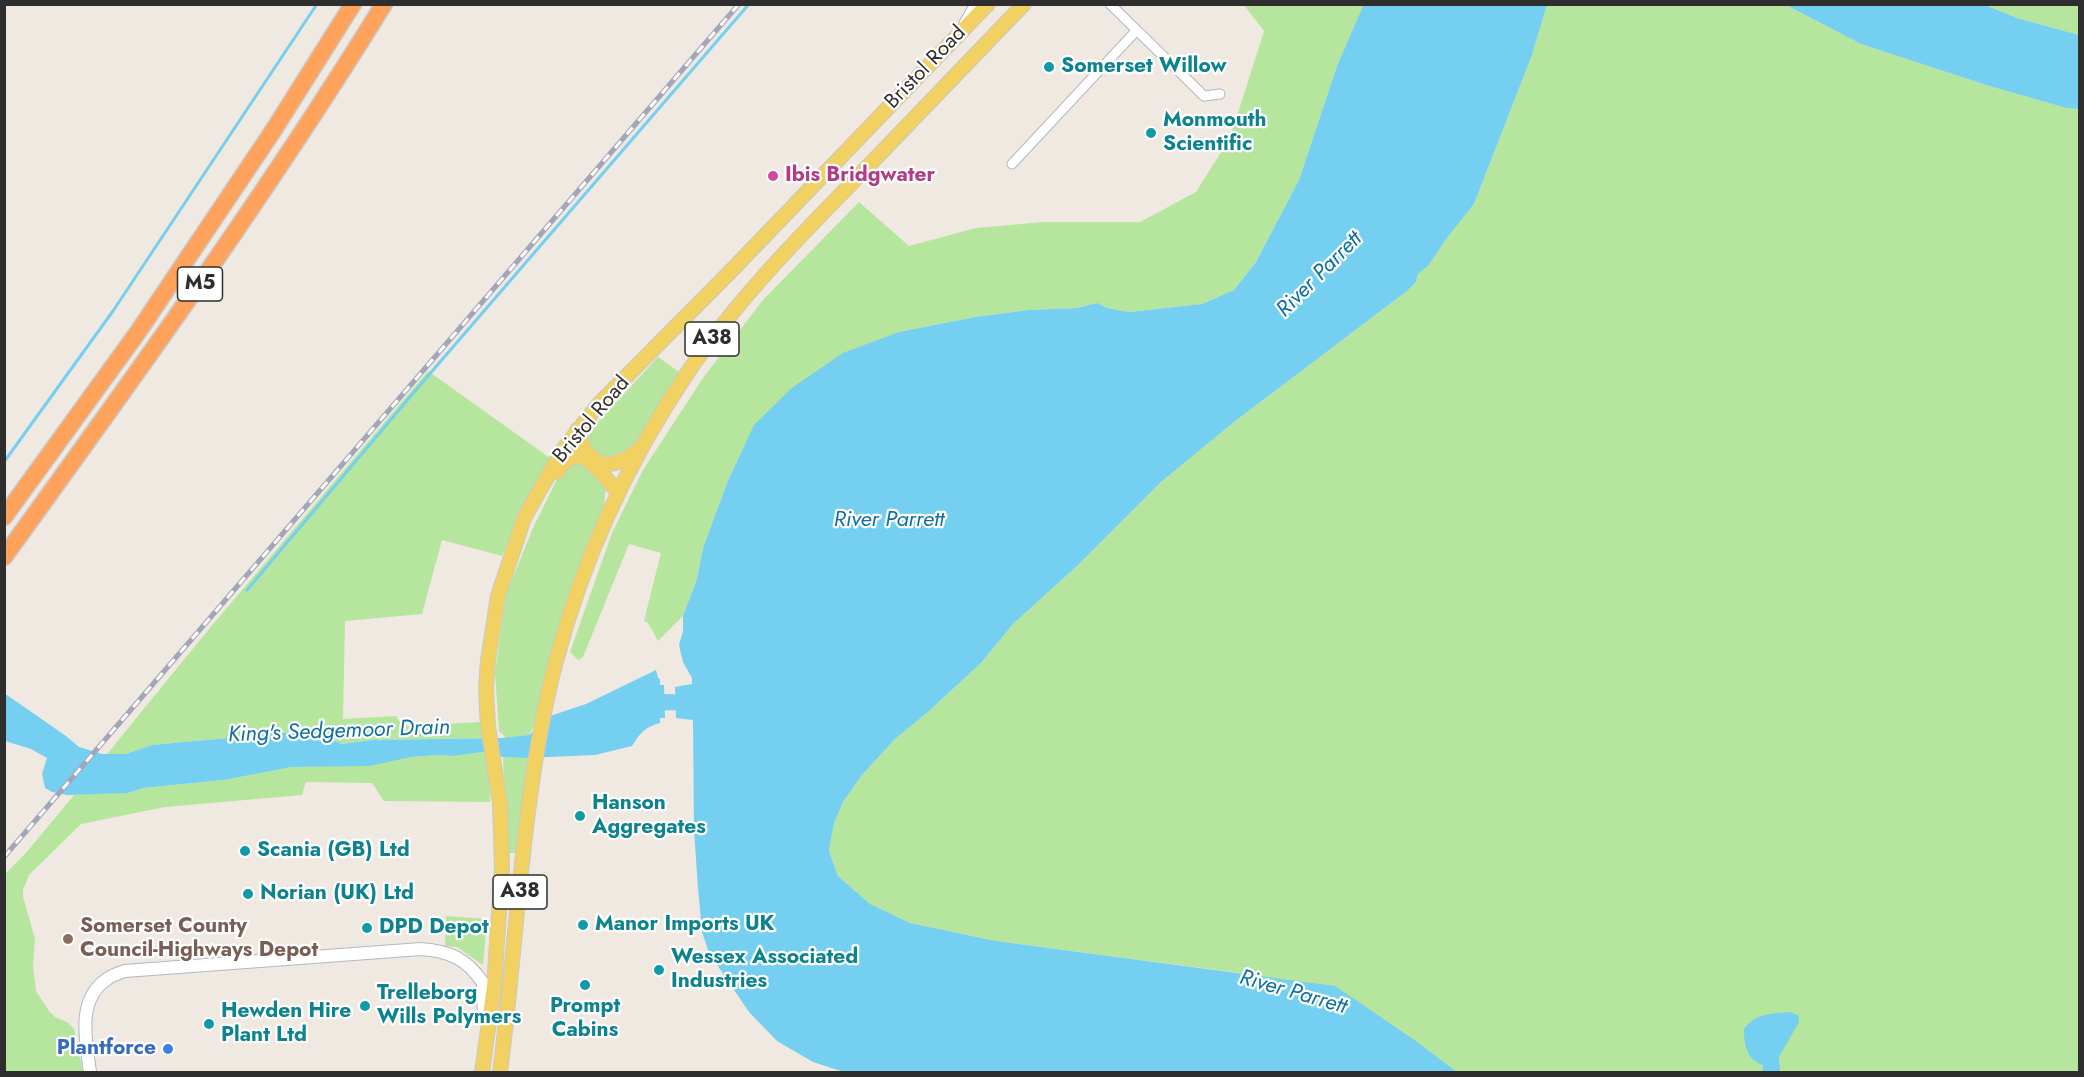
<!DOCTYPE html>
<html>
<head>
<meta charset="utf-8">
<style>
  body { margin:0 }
  #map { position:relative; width:2084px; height:1077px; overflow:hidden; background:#efe9e1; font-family:Jost,sans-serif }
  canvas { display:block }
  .frame { position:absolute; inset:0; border:6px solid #2e2e2e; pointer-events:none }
</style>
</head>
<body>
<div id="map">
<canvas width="2084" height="1077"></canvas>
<div class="frame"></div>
</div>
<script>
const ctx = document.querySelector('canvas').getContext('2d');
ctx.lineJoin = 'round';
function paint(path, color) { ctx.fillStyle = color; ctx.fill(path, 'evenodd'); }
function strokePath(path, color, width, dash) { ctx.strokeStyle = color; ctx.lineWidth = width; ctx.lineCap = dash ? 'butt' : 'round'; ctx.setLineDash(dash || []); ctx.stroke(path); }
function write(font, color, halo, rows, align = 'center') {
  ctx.font = font + ' Jost,sans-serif'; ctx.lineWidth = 4.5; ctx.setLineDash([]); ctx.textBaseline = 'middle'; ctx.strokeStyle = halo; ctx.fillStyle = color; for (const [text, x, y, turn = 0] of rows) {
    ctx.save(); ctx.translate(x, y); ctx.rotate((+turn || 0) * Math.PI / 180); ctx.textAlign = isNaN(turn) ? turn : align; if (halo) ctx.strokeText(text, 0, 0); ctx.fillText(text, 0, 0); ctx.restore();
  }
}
const green = new Path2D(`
  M1244 5H1364L1337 66 1299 180 1256 262 1234 290 1202 304 1129 312 1107 308 1097 303 1077 308 1029 310 975 317 899 332 754 426 727 483 703 548 697 579 683 616 658 641 648 623 644 621 661 553 629 544 583 657 578 660 570 652 612 533 643 470 703 378 763 300 859 202 909 246 976 228 1044 222H1140L1196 192 1230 138 1264 31Z
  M1547 5H1786L1861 44 1986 85 2066 108 2079 109V1072H1457L1416 1041 1248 974 996 941 910 923 870 904 838 876 829 851 834 823 843 802 862 775 895 739 928 712 981 663 1013 624 1077 566 1161 482 1234 422 1407 291 1416 282 1418 274 1428 266 1447 238 1474 204 1532 55Z
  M1985 5H2079V35L2017 18Z
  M658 357 682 374 636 444 614 462 601 459 587 443 590 431Z
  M428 371 550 458 502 556 442 540 422 614 345 621 343 719 396 716 402 726 483 722 488 738 372 740 342 744 313 732 305 731 152 745 126 754H107L209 629Z
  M584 463 606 485 604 508 584 554 570 595 533 727 529 735 506 738 499 731 495 672 506 594 533 528 562 469 569 464Z
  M481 752 489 754 490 802 384 801 372 783 306 782 302 795 165 807 81 824 29 875 23 890V897L35 939 33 966 36 991 49 1011 55 1017 67 1022 74 1029 83 1072H5V874L25 854 75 794 128 793 143 788 224 780 292 767 358 765 411 757 437 755 453 756Z
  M503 757 530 758 520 853H507Z
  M446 916 487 919 483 965 457 947 445 946Z`);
const water = new Path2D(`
  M1364 4 1547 5 1532 55 1474 204 1447 238 1428 266 1418 274 1416 282 1407 291 1234 422 1161 482 1077 566 1013 624 981 663 928 712 895 739 862 775 843 802 834 823 829 851 838 876 870 904 910 923 996 941 1335 986 1416 1041 1457 1072H844L813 1062 777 1041 749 1012 709 953 702 932 698 888 694 830 693 720 676 718 675 687 692 684V678L683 662 679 645 683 631V616L697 579 703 548 727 483 754 425 793 387 843 353 899 332 975 317 1029 310 1077 308 1097 303 1107 308 1129 312 1202 304 1234 290 1256 262 1299 180 1337 66Z
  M1786 5H1985L2017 18 2079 35V109L2066 108 1986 85 1861 44Z
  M656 670 658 678 660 679V685H664L665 718H660V723C645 727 640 733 632 746L595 755 526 758 503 757 482 752 453 756 437 755 411 757 369 766 292 767 224 780 143 788 128 793 67 795 52 792 45 788 42 774 47 758 31 749 5 741 4 693 66 736 79 747 102 754H126L152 745 305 731 313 732 342 744 372 740 502 738 529 735 553 715 586 704Z
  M1790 1012 1799 1016V1022L1779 1057 1780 1072H1763V1065C1747 1060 1744 1045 1744 1029 1756 1013 1771 1014 1790 1012Z`);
const stream = new Path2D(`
  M4 462 113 311 317 4
  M247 590 415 391 749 4`);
const river = new Path2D(`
  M646 712 664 702 692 703 695 705`);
const street = new Path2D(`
  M1110 4 1204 96 1220 94
  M964 23 975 4
  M1012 164 1136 31`);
const secondary = new Path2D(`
  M90 1072C86 1041 76 1000 107 979 112 975 119 973 125 971L421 949C450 951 467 959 483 983L484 1018`);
const primary = new Path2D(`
  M577 430C581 436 581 443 584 448 600 473 619 465 638 450
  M557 472C580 435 601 475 618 492
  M482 1072 494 987 502 868 500 804 488 726 486 689 488 660 498 596 524 518 562 451 598 405 729 273 988 4
  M500 1072C518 936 521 795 556 661 583 559 627 463 686 375 733 305 793 243 852 183 909 123 967 64 1024 4`);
const highway = new Path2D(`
  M4 517 138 332 273 131 353 4
  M4 557C135 376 266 195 384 4`);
const rail = new Path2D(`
  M4 857 739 4`);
const markers = [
  [1049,67,6,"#0f9aa8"],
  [1151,133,6,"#0f9aa8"],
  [773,176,6,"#d1479c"],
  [580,816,6,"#0f9aa8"],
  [245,851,6,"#0f9aa8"],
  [248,894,6,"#0f9aa8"],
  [583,925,6,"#0f9aa8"],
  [367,928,6,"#0f9aa8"],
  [68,939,6,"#8d6e63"],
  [659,970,6,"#0f9aa8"],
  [585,985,6,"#0f9aa8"],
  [365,1006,6,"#0f9aa8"],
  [209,1024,6,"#0f9aa8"],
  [168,1049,6,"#3f7fe0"]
];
const shields = [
  [200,284,45],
  [712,339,54],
  [520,892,54]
];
const shieldNames = [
  ["M5",200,284],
  ["A38",712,339],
  ["A38",520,892]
];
const cultureNames = [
  ["Somerset Willow",1061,67],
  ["Monmouth",1163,121],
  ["Scientific",1163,145],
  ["Hanson",592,804],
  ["Aggregates",592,828],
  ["Scania (GB) Ltd",257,851],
  ["Norian (UK) Ltd",260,894],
  ["Manor Imports UK",595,925],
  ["DPD Depot",379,928],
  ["Wessex Associated",671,958],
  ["Industries",671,982],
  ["Trelleborg",377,994],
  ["Wills Polymers",377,1018],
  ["Prompt",585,1007,"center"],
  ["Cabins",585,1031,"center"],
  ["Hewden Hire",221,1012],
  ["Plant Ltd",221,1036]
];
const streetNames = [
  ["Bristol Road",926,68,-46],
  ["Bristol Road",592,420,-50]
];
const hotelNames = [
  ["Ibis Bridgwater",785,176]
];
const educationNames = [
  ["Somerset County",80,927],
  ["Council-Highways Depot",80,951]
];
const shopNames = [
  ["Plantforce",156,1049]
];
const waterNames = [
  ["River Parrett",1320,275,-45],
  ["River Parrett",889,521],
  ["King's Sedgemoor Drain",339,732,-2],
  ["River Parrett",1293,993,16]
];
paint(green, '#b6e59e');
paint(water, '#75cff0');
strokePath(stream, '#75cff0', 3);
strokePath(river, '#75cff0', 16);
strokePath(street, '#b4b7c1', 11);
strokePath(secondary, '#b4b7c1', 14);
strokePath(primary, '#c9c9c9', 16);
strokePath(highway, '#c9c9c9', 19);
strokePath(street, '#fff', 9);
strokePath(secondary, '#fff', 12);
strokePath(primary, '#f2d163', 14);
strokePath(highway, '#ffa35c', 16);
strokePath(rail, '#a3a6b8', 5);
strokePath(rail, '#fff', 3, [9]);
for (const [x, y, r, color] of markers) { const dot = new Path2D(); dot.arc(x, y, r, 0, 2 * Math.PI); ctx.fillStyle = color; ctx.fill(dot); strokePath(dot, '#fff', 2); }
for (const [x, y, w] of shields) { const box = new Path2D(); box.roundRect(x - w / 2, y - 17, w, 34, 4.5); ctx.fillStyle = '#fff'; ctx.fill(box); strokePath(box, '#2e2e2e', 1.5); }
write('bold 20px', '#2e2e2e', null, shieldNames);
write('bold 21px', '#0d838f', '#fff', cultureNames, 'left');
write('21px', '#2e2e2e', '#fff', streetNames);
write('bold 21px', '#b23c85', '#fff', hotelNames, 'left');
write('bold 21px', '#785e54', '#fff', educationNames, 'left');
write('bold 21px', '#366cbe', '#fff', shopNames, 'right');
write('italic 22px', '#0d6fa3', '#fff', waterNames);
</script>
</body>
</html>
